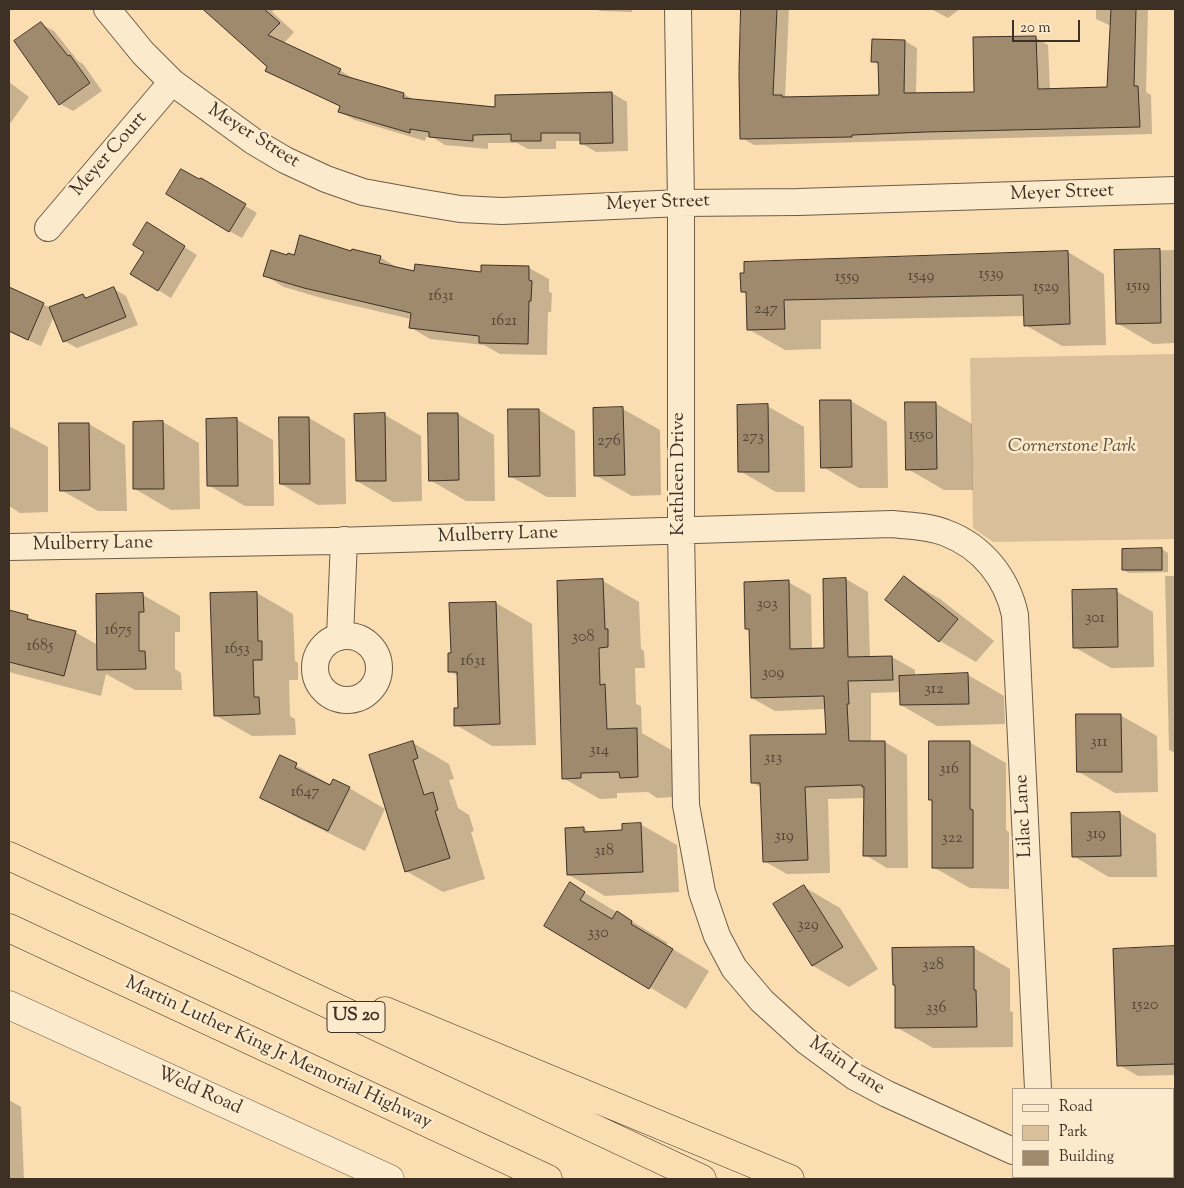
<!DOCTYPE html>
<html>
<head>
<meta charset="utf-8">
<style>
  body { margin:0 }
  #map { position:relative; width:1184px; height:1188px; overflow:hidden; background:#fadeb2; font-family:"Sorts Mill Goudy",serif }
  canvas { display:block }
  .frame { position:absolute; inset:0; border:10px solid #3d3024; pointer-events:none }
  .legend { position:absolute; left:1012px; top:1088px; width:162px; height:90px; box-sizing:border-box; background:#fceacd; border:1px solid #b0a089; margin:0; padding:6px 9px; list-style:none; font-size:15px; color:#3d3024 }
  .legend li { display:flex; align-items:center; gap:10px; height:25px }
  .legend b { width:25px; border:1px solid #b0a089 }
  .scale { position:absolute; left:1012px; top:20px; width:68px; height:22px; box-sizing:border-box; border:2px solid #3d3024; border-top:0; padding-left:6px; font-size:15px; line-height:18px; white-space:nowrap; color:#3d3024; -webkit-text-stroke:4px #fceacd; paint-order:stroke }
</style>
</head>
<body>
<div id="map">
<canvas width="1184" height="1188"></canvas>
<div class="frame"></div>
<ul class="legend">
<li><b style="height:6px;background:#fceacd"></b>Road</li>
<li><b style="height:14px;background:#dac09a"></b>Park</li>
<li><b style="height:14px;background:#9f8a6e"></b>Building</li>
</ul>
<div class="scale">20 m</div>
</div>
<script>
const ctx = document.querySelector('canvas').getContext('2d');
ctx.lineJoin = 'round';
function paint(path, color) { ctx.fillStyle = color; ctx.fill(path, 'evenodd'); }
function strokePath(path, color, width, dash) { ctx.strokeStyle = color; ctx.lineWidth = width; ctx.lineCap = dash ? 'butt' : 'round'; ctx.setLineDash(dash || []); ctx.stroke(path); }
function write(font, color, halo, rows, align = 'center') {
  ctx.font = font + ' "Sorts Mill Goudy",serif'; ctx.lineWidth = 5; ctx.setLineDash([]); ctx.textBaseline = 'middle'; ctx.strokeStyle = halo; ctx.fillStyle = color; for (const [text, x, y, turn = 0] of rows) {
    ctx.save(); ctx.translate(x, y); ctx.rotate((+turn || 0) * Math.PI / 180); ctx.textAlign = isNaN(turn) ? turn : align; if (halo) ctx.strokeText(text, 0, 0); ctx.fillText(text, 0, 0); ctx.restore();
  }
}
const green = new Path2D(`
  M1175 354V539L993 542 973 528 970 358Z`);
const shadow = new Path2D(`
  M205 9H275L272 12 294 32 283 44 340 70 355 80 404 94 414 100 496 108 612 93 627 102 628 151 596 152 581 143V141H556V149H528L517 143H488V149L445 145 434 138 426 137 425 141 355 120 340 112 341 107 267 70 268 67Z
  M596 9H632V12L600 11Z
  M742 9H789L785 98 880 97V65L872 61 905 41 917 48 916 94 975 93 1036 38 1048 45 1050 90 1108 88 1111 26 1096 19V9H1148L1146 92 1151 95 1152 134 754 145 742 138 740 72Z
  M931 9H960L948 18Z
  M41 24 54 31 78 61 83 64 102 91 73 111 60 104Z
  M9 82 29 97 9 125Z
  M201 179 257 213 242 238 229 231 199 180Z
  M159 231 197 255 171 298 158 290 146 252Z
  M1175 250V343L1153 344 1117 323 1115 252Z
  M352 252 380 257 400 269 415 273 482 274 529 268 549 279V292L552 293 551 312H548L547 355 500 354 484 345 430 339 410 327 411 319 325 299 284 287 264 275 288 256Z
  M1068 252 1104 274 1106 345 1062 346 1025 325V316L821 320V349L785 350 748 329 747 294 742 291 746 274Z
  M10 289 51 308 83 295 88 298 114 289 126 296 138 325 77 348 64 341 54 316 41 346 9 332V293Z
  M851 401 887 422 888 488H859L823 467Z
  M935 403 972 424 973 490H944L908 469Z
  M767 406 804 427 805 492H776L740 471Z
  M594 409H623L660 430 661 495 632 496 595 475Z
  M539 410 575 431 576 497H547L510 476Z
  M458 414 494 435 495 501H466L430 480Z
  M385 415 421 436 422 501 393 502 357 481Z
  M309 418 345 439 346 504 318 505 281 484Z
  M236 419 273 440 274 506H245L208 485Z
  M163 422 199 443 200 509 171 510 135 489Z
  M89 424 125 445 127 511H98L61 490 60 425Z
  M9 426 48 447V512L20 513 9 506Z
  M1162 549 1168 553V572L1129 573 1123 570Z
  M1165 576H1175V753L1169 750Z
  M904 578 940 599 994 641 976 662 940 641 887 600Z
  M846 579 868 592 870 658 892 657 915 670V676L968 675 1004 696 1005 724 937 726 901 705V692L871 693V742H885L907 755 908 868H887L865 855V798L828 799 830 873 787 874 764 861 762 788 753 783 827 735 826 709 775 711 752 698 751 631 746 629 788 582 811 595 812 650 826 649Z
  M603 581 639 602 641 649 644 651 645 668H635L636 704 641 706 642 733 673 751 674 797 657 798 648 792 617 793V798L600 799 563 778Z
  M1116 591 1153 612 1154 667 1111 668 1074 647Z
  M257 593 293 614 295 661 298 663V680H289L290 716 295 719 296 735 252 736 215 715Z
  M97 595H143L180 616V632H175V669L181 673 182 690H135L106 674 101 696 9 672V621L11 612 28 617 39 623 75 632 98 645Z
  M496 603 532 624 536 745 492 746 456 725 460 710 459 676 449 671 452 654Z
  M1120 715 1157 736 1158 792 1115 793 1079 772Z
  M969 742 1006 763V830L1009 832V889L970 888 933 867V801L930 799Z
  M413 743 449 764 454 779 449 780 458 808 469 815 474 831 471 832 485 879 443 892 406 871Z
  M281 757 331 785 349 788 385 809 365 851 298 818 262 797Z
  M1120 813 1156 834 1157 877H1109L1073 856Z
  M640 824 677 845 679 892 605 896 569 875 583 828 591 833 624 831Z
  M570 884 668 943 666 945 709 971 686 1009 546 925Z
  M804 887 840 908 878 969 849 987 813 966 775 905Z
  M974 948 1010 969V1011L1013 1012V1047L933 1048 896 1027V986L894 985Z
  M1175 948V1075L1138 1076 1119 1065 1115 950Z
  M9 1100 21 1107 24 1179H9Z`);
const building = new Path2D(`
  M203 9H264L280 23 268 35 341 69 338 74 404 93 403 98 495 107V95L612 92 613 143 580 144V133H541V141H511V134L473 135V141L429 137V132L410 129V133L338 112 340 106 265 71 267 67Z
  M741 9H777L773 95H782V97L879 95 878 62H871L872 39 905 40 904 93 974 92 973 37 1036 36 1038 89 1107 87 1111 9H1136L1134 86H1138L1140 127 926 132 852 135V137L740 139 739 72Z
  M41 22 68 56 70 55 90 83 59 105 14 41Z
  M181 169 199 179 201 178 246 204 229 232 166 194Z
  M147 222 185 246 158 291 130 274 144 252 133 245Z
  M300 235 351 251 352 249 381 256 379 263 414 271 415 264 481 272V265L529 266V280L532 281 531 301H529L528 344 479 343V336L409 328 411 313 304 288 263 276 271 250 287 255 288 253 294 255Z
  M1160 249 1161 323 1116 324 1114 250Z
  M1068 251 1070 324 1024 326 1023 295 784 300 785 329 747 330 746 292H741L740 273H744V262Z
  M9 287 44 303 28 340 9 331Z
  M114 287 126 317 63 342 49 307 83 294 85 298Z
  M820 400H851L852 467 821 468Z
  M905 402H936L937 469 906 470Z
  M768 404 769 472H738L737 405Z
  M623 407 625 475 594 476 593 408Z
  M508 409H539L540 476 509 477Z
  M385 413 386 481H356L354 414Z
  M428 413H458L459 480 429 481Z
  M279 417H309L310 484H280Z
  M237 418 238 486H207L206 419Z
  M163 421 164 489H133V422Z
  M59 423H89L90 490 60 491Z
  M1162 548V570H1122V549Z
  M904 576 958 619 939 642 885 600Z
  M846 578 848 657 892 656 893 680 848 681 849 704H847L849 741H885L886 856H863L864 787H862V785L805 787 808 860 763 862 760 783H751L750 735 826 734 824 696 751 698 749 629H745L744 582 789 580 790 649 824 648 823 579Z
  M603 579 605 629H608V647L599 648 600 685 605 684 607 729 637 728 638 777 620 778 619 772 581 773V778L562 779 557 581Z
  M1117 589 1118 647 1073 648 1072 590Z
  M257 592 258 641H262V660H253L254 697H259L260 714 214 716 210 593Z
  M143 593 144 612H139V651H145L146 669 97 670 96 594Z
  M496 602 500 724 454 726V708H458L457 672H448V653H451L449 603Z
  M9 610 28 615 27 619 76 631 64 676 9 662Z
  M968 673 969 704 900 705 899 676Z
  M1076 714H1121L1122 772H1077Z
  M413 741 418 758 413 760 424 795 433 792 438 810 435 811 450 858 405 872 369 755Z
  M929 741H970V809L973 810V868H932V800H929Z
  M280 755 297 763 295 768 330 785 333 779 350 787 328 831 260 798Z
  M1120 812 1121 856 1072 857 1071 813Z
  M641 823 643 872 567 875 565 828 584 827V832L622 830V824Z
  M570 882 585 892 580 900 612 919 617 911 632 921 631 924 673 949 649 989 544 926Z
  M804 885 843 947 812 966 773 904Z
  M1175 946V1064L1117 1066 1113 949Z
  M974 947V990H976L977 1027 895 1028V985H893L892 948Z`);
const minor = new Path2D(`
  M107 9 143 53 172 82 253 141 285 160 326 179 363 192 418 202 460 209 502 211 681 203 798 202 1175 190
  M678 9 681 203V531L686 805 702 892 717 936 734 968 762 1001 806 1041 855 1077 887 1094 1013 1151
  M48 228 172 82
  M9 547 334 541 892 524C909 526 930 526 946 533 983 547 1007 578 1015 615L1038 1089
  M315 668a32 32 0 1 1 64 0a32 32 0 1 1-64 0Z
  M340 637 344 540
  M1070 1177 1075 1179`);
const tertiary = new Path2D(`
  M9 1005 390 1179`);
const motorway = new Path2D(`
  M9 856 245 965 702 1179
  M9 928 548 1179
  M385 1011 790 1179`);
const numberNames = [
  ["1539",991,275],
  ["1549",921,277],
  ["1559",847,278],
  ["1519",1138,287],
  ["1529",1046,288],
  ["1631",441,297],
  ["247",766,310],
  ["1621",504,322],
  ["1550",921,436],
  ["273",753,438],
  ["276",609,442],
  ["303",767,605],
  ["301",1095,619],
  ["1675",118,631],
  ["308",583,638],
  ["1685",40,647],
  ["1653",237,650],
  ["1631",473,662],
  ["309",773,674],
  ["312",934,690],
  ["311",1099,743],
  ["314",599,751],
  ["313",773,759],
  ["316",949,770],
  ["1647",305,793],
  ["319",1096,835],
  ["319",784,837],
  ["322",952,839],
  ["318",604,852],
  ["329",808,926],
  ["330",598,934],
  ["328",933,966],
  ["1520",1145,1006],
  ["336",936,1009]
];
const shields = [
  [356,1017,58]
];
const shieldNames = [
  ["US 20",356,1017]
];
const streetNames = [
  ["Meyer Street",253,137,32],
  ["Meyer Court",110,155,-49],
  ["Meyer Street",1062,194,-2],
  ["Meyer Street",658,204,-2],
  ["Kathleen Drive",680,474,-90],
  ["Mulberry Lane",498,536,-2],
  ["Mulberry Lane",93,545,-1],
  ["Lilac Lane",1025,816,-93],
  ["Martin Luther King Jr Memorial Highway",278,1054,25],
  ["Main Lane",846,1067,34],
  ["Weld Road",199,1092,24]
];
const parkNames = [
  ["Cornerstone Park",1072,448]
];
paint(green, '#dac09a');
paint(shadow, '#0003');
paint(building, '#9f8a6e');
strokePath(building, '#3d3024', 1);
strokePath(minor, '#6c5c48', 28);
strokePath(tertiary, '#6c5c48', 29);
strokePath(motorway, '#3d3024', 29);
strokePath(minor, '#fceacd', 26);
strokePath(tertiary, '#fceacd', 28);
strokePath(motorway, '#fadeb2', 28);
write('16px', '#564636', null, numberNames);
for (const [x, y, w] of shields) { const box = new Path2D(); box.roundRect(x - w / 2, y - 15.5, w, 31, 4); ctx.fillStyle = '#fceacd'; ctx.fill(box); strokePath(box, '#3d3024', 1); }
write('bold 18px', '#3d3024', null, shieldNames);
write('19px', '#3d3024', '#fceacd', streetNames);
write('italic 19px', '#5c4d3c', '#fceacd', parkNames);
</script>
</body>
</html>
